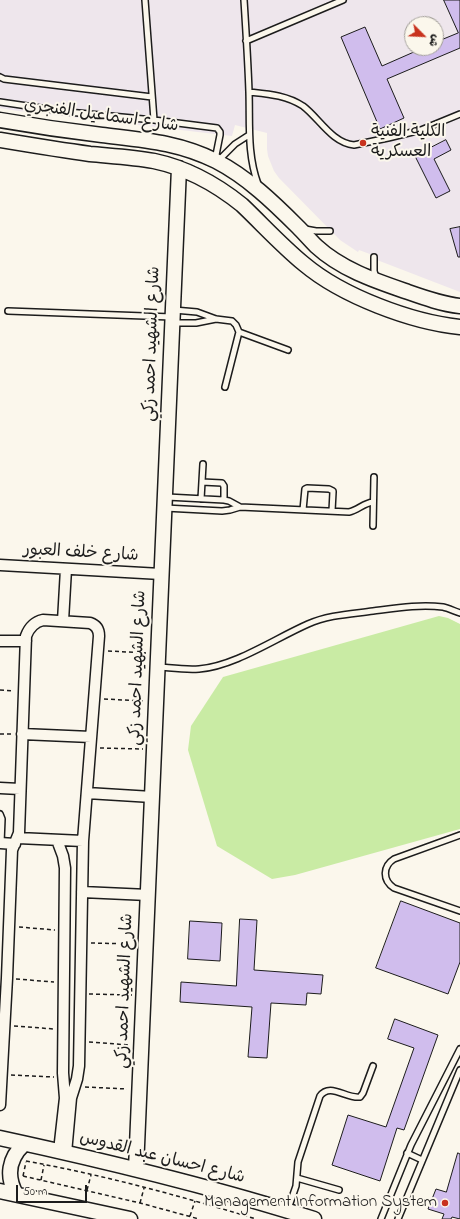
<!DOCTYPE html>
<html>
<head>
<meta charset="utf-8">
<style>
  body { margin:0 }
  #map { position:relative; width:460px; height:1219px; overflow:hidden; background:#fbf7ec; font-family:"Indie Flower","Playpen Sans Arabic",sans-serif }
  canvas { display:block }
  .north { position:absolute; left:404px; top:16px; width:40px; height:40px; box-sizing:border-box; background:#fbf7ec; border:1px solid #a29f99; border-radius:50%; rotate:114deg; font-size:11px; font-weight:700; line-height:16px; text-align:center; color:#1c1c1c }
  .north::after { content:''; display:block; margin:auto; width:14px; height:18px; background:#c8321e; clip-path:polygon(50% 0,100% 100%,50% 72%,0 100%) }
  .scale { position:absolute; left:16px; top:1185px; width:71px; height:18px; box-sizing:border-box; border:2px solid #1c1c1c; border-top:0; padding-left:5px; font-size:12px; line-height:14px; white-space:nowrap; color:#1c1c1c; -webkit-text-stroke:3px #fbf7ec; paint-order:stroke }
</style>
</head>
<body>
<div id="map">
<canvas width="460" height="1219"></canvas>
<div class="north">ش</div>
<div class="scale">50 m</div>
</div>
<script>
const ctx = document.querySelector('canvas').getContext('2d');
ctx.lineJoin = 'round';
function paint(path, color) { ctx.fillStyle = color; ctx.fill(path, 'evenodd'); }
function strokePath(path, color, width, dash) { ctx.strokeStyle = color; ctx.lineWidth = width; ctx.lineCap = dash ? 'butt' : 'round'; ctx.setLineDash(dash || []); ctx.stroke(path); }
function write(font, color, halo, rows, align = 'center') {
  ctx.font = font + ' "Indie Flower","Playpen Sans Arabic",sans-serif'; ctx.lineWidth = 4; ctx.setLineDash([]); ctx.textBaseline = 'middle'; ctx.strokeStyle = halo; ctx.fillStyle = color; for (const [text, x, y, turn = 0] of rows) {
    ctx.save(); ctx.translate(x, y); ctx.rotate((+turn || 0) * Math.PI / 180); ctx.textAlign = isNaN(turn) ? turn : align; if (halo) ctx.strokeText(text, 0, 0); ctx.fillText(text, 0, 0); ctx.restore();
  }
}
const built = new Path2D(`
  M0 0H460V292L377 260 378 257 359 250 358 252 340 240 279 178 274 171 268 156 267 149V133L235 125 232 136 18 111 0 108ZM412 24H436V48H412Z`);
const green = new Path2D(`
  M439 616 448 618 460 624V829L295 875 272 879 217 846 188 750 191 726 223 677Z`);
const building = new Path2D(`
  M444 0H460V48L387 79 404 118 380 129 341 37 365 27 382 66 423 48H436V42L458 33Z
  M446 140 451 150 434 159 450 191 436 198 415 156Z
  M460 227V257H458L450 229Z
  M401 901 460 923V962L448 994 376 968Z
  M240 919 257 920 254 970 323 975 321 994 307 993 306 1005 271 1003 267 1058 248 1057 252 1007 180 1002 181 982 236 986Z
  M190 921 222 923 220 961 188 959Z
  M395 1019 438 1035 404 1130 397 1128 380 1181 332 1165 348 1115 386 1127 414 1048 388 1039Z
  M458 1153 460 1154V1219L452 1217 451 1219H442L444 1214 428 1209 436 1189 446 1192Z`);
const path = new Path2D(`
  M108 651 146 653
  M0 690 14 691
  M104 699 144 701
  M0 734H12
  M100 748 143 749
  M19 927 55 930
  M91 943 134 944
  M16 979 54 982
  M89 994 132 995
  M14 1026 54 1029
  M89 1042 129 1045
  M11 1075 54 1077
  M85 1087 127 1089
  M26 1161C103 1175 181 1196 256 1219
  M23 1176 140 1203 199 1219
  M23 1176 26 1162
  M41 1180 44 1165
  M87 1190 91 1175
  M140 1203 144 1188
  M190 1216 195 1201`);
const lane = new Path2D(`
  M145 0 154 120
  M244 0C246 31 248 62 249 92 250 124 247 154 258 184
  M246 41 343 0
  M0 77 4 79 152 97
  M249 92C268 94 286 95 303 106 319 118 332 143 354 145L388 138 421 130 460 114
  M0 102 68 112 154 120 217 128 220 132V135L215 160
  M218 161 235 144 249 135
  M305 229 316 231H330
  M374 257V271L376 278
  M174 310 197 312 216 319 232 321 236 325 239 332 225 387
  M8 311 172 317
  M173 323H196L216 319
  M239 332 288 350
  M202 482 222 483 224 486V500
  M167 497 224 500 229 501 240 507
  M201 499 203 464
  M165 508 222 511 230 510 240 507 349 512C358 510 364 503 373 502
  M303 510 305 489 307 488 329 489 333 491V492L332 511
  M373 526 374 477
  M159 667C172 668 185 670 199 669 235 666 274 639 308 624 328 615 351 614 373 611 396 608 420 604 443 607 448 608 454 611 460 613
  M0 814 2 819 1 843
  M460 835 394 859C383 866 382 880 394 888L460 911
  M407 1153 422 1160
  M297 1178 339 1190
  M288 1209 296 1186 298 1162 320 1096C330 1082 346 1099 360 1097L363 1093 373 1066
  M381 1219 411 1145 460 1049
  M398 1219 460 1070`);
const street = new Path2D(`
  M0 565 161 574
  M63 621 66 569
  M0 641H26
  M22 734 91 737
  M0 788 20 789
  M87 793 152 797
  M18 838 83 841
  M57 840 63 856 65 868 63 1073 65 1098 59 1151
  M0 843 15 844
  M82 892 148 895
  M0 1105 7 978 12 850 19 833 26 636C29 628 34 622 43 620L90 623C96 625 99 629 99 636L83 841 79 1066 77 1079 71 1098 66 1153`);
const secondary = new Path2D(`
  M0 120C34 126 68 131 102 135 143 140 178 142 216 161 247 177 273 202 298 227 304 233 310 240 316 246 342 270 376 281 408 292 425 298 442 304 460 306
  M0 140C30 145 60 150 90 154 111 156 133 157 154 161 187 168 216 184 242 205 263 225 282 246 304 264 342 296 411 322 460 327
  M0 1138C106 1161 211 1186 314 1219
  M136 1169 179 168
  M0 1191 130 1219
  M16 1194C6 1176 9 1158 24 1144`);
const markers = [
  [363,143,4,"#c8321e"],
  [445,1203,4,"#c8321e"]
];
const streetNames = [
  ["شارع اسماعيل الفنجري",101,117,8],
  ["شارع الشهيد احمد زكي",153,344,-88],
  ["شارع خلف العبور",81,554,3],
  ["شارع الشهيد احمد زكي",139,668,-88],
  ["شارع الشهيد احمد زكي",126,991,-88],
  ["شارع احسان عبد القدوس",162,1159,14]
];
const poiNames = [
  ["الكلية الفنية",371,133],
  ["العسكرية",371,153],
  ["Management Information System",437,1203,"right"]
];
paint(built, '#eee6ec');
paint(green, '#c9eba4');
paint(building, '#d0bded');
strokePath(building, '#1c1c1c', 1);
strokePath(lane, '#1c1c1c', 8);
strokePath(street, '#1c1c1c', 13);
strokePath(secondary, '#1c1c1c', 17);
strokePath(path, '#1c1c1c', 1.5, [4, 3]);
strokePath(lane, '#fbf7ec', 5);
strokePath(street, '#fbf7ec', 10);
strokePath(secondary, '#fbf7ec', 14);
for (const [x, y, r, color] of markers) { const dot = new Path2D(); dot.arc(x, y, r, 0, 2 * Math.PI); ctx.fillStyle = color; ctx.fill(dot); strokePath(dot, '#fbf7ec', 1.5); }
write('17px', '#1c1c1c', '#fbf7ec', streetNames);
write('17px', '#1c1c1c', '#fbf7ec', poiNames, 'left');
</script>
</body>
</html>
